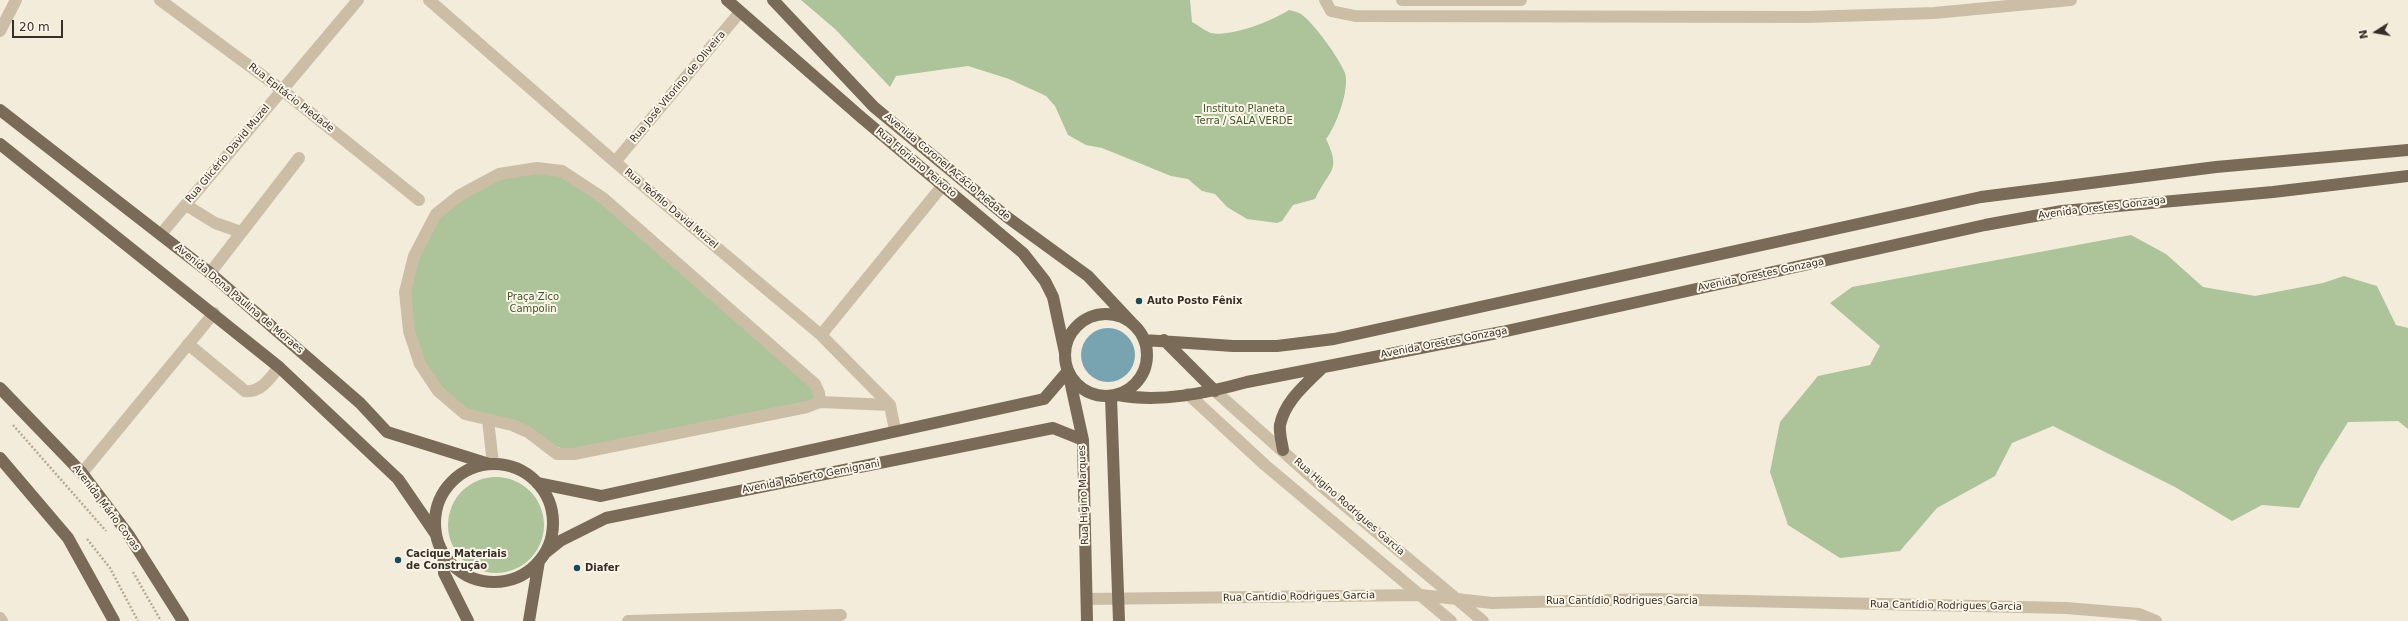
<!DOCTYPE html>
<html>
<head>
<meta charset="utf-8">
<style>
  body { margin:0 }
  #map { position:relative; width:2408px; height:621px; overflow:hidden; background:#f3ecdb; font-family:"DejaVu Sans",sans-serif }
  canvas { display:block }
  .north { position:absolute; left:2356px; top:12px; width:40px; height:40px; -webkit-text-stroke:3px #faf5e7; paint-order:stroke; rotate:259deg; font-size:11px; font-weight:700; line-height:16px; text-align:center; color:#372f27 }
  .north::after { content:''; display:block; margin:auto; width:14px; height:18px; background:#372f27; clip-path:polygon(50% 0,100% 100%,50% 72%,0 100%) }
  .scale { position:absolute; left:12px; top:20px; width:51px; height:18px; box-sizing:border-box; border:2px solid #372f27; border-top:0; padding-left:5px; font-size:12px; line-height:14px; white-space:nowrap; color:#372f27; -webkit-text-stroke:3px #faf5e7; paint-order:stroke }
</style>
</head>
<body>
<div id="map">
<canvas width="2408" height="621"></canvas>
<div class="north">N</div>
<div class="scale">20 m</div>
</div>
<script>
const ctx = document.querySelector('canvas').getContext('2d');
ctx.lineJoin = 'round';
function paint(path, color) { ctx.fillStyle = color; ctx.fill(path, 'evenodd'); }
function strokePath(path, color, width, dash) { ctx.strokeStyle = color; ctx.lineWidth = width; ctx.lineCap = dash ? 'butt' : 'round'; ctx.setLineDash(dash || []); ctx.stroke(path); }
function write(font, color, halo, rows, align = 'center') {
  ctx.font = font + ' "DejaVu Sans",sans-serif'; ctx.lineWidth = 4; ctx.setLineDash([]); ctx.textBaseline = 'middle'; ctx.strokeStyle = halo; ctx.fillStyle = color; for (const [text, x, y, turn = 0] of rows) {
    ctx.save(); ctx.translate(x, y); ctx.rotate((+turn || 0) * Math.PI / 180); ctx.textAlign = isNaN(turn) ? turn : align; if (halo) ctx.strokeText(text, 0, 0); ctx.fillText(text, 0, 0); ctx.restore();
  }
}
const green = new Path2D(`
  M801 0H1190L1192 22C1198 25 1205 31 1211 33 1232 37 1272 21 1289 10 1293 11 1298 12 1301 14 1314 23 1339 58 1345 73 1350 89 1336 127 1326 139 1342 172 1329 169 1315 199L1293 205 1282 221 1277 223 1247 219 1227 207 1215 194 1202 191 1188 179 1171 176 1102 148 1086 145 1068 135 1055 106 1046 96 1009 79 968 66 896 76 890 87 835 29Z
  M562 172 590 189 814 385 818 401 574 453 466 413 421 364 407 292 432 223 461 196 499 176Z
  M2131 235 2166 254 2203 287 2255 296 2323 283 2344 276 2377 286 2396 325 2408 328V429L2398 421 2348 422 2320 467 2299 508 2262 505 2232 521 2175 487 2053 426 2012 443 1995 476 1937 508 1900 551 1840 558 1788 525 1770 472 1780 422 1818 376 1870 365 1880 346 1830 303 1852 287Z
  M448 525a48 48 0 1 1 96 0a48 48 0 1 1-96 0Z`);
const water = new Path2D(`
  M1081 355a27 27 0 1 1 54 0a27 27 0 1 1-54 0Z`);
const path = new Path2D(`
  M13 425 106 531
  M87 539 110 568 138 621
  M133 572 161 621`);
const minor = new Path2D(`
  M160 0 282 90 419 200
  M429 0 615 162 821 335 890 405 895 430
  M1325 0 1331 11 1355 16 1806 17 1934 13 2071 0
  M1402 0H1521
  M0 31 16 0
  M615 162 740 12
  M537 168 562 171 603 198 815 384 819 393 820 402 807 407 574 454H557L528 432 512 425 465 414 438 391 420 364 409 331 405 292 414 256 436 214 460 195 499 174Z
  M186 205 215 223 241 232
  M161 234 358 0
  M210 273 299 158
  M821 335 943 185
  M188 344 245 391C261 393 270 378 279 367
  M1215 391 1325 489 1483 621
  M1188 394 1265 465 1451 621
  M820 402 890 405
  M488 420 493 464
  M82 473 214 313
  M1087 599 1421 595 1492 603 1651 599 2066 608 2139 614 2156 621
  M0 618 2 621
  M628 621 841 615`);
const major = new Path2D(`
  M727 0 862 118 1023 253 1045 281 1053 297 1065 353
  M773 0 874 107 1007 217 1088 276 1132 323
  M0 110 210 273 360 403 387 432 489 464
  M0 144 279 367 398 479 435 533
  M1065 355a41 41 0 1 1 82 0a41 41 0 1 1-82 0Z
  M1144 340 1233 346H1277L1334 339 1981 197 2216 167 2408 150
  M1164 340 1215 391
  M1069 376 1083 440 1087 621
  M0 388 82 473 128 534 183 621
  M1118 395C1160 403 1207 393 1247 382L1502 332 1985 225 2062 211 2273 192 2408 176
  M1111 397 1119 621
  M1283 450C1282 443 1279 433 1280 425 1285 401 1305 385 1322 368
  M0 458 68 538 114 621
  M435 523a59 59 0 1 1 118 0a59 59 0 1 1-118 0Z
  M537 483 601 496 1044 399 1068 371
  M545 553 560 541 606 518 1053 428 1083 440
  M443 554 444 573 468 621
  M529 621 539 561`);
const markers = [
  [1139,301,4,"#1b4a5b"],
  [398,560,4,"#1b4a5b"],
  [577,568,4,"#1b4a5b"]
];
const streetNames = [
  ["Rua José Vitorino de Oliveira",678,87,-50],
  ["Rua Epitácio Piedade",291,98,38],
  ["Rua Glicério David Muzel",228,154,-50],
  ["Rua Floriano Peixoto",916,163,40],
  ["Avenida Coronel Acácio Piedade",947,167,40],
  ["Avenida Orestes Gonzaga",2102,208,-7],
  ["Rua Teófilo David Muzel",671,209,40],
  ["Avenida Orestes Gonzaga",1761,275,-12],
  ["Avenida Dona Paulina de Moraes",239,299,40],
  ["Avenida Orestes Gonzaga",1444,343,-11],
  ["Avenida Roberto Gemignani",811,477,-11],
  ["Rua Higino Marques",1084,495,-92],
  ["Rua Higino Rodrigues Garcia",1349,507,41],
  ["Avenida Mário Covas",106,508,53],
  ["Rua Cantídio Rodrigues Garcia",1299,597,-1],
  ["Rua Cantídio Rodrigues Garcia",1622,601],
  ["Rua Cantídio Rodrigues Garcia",1946,606,1]
];
const parkNames = [
  ["Instituto Planeta",1244,109],
  ["Terra / SALA VERDE",1244,121],
  ["Praça Zico",533,297],
  ["Campolin",533,309]
];
const poiNames = [
  ["Auto Posto Fênix",1147,301],
  ["Cacique Materiais",406,554],
  ["de Construção",406,566],
  ["Diafer",585,568]
];
paint(green, '#adc39a');
paint(water, '#78a4b1');
strokePath(path, '#b8a990', 2.5, [2, 2]);
strokePath(minor, '#ccbea6', 12);
strokePath(major, '#7a6a58', 12);
for (const [x, y, r, color] of markers) { const dot = new Path2D(); dot.arc(x, y, r, 0, 2 * Math.PI); ctx.fillStyle = color; ctx.fill(dot); strokePath(dot, '#faf5e7', 1.5); }
write('10px', '#372f27', '#faf5e7', streetNames);
write('10px', '#3e572a', '#faf5e7', parkNames);
write('bold 10px', '#372f27', '#faf5e7', poiNames, 'left');
</script>
</body>
</html>
